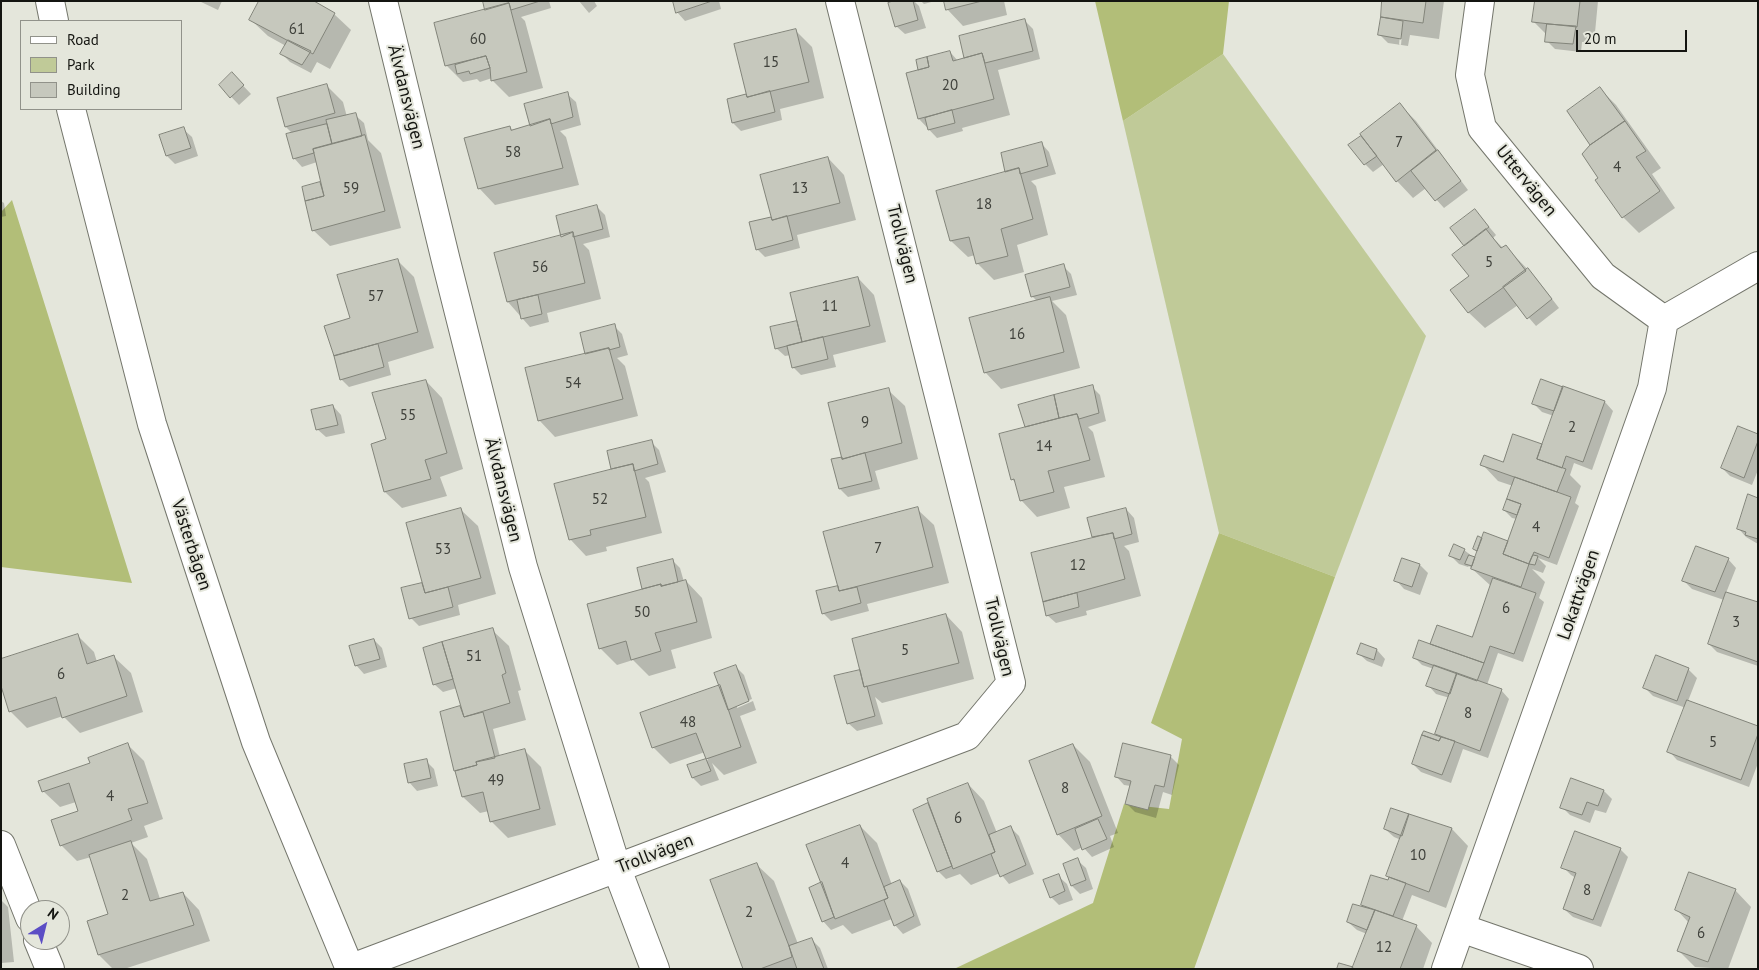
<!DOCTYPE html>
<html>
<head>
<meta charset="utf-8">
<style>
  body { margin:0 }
  #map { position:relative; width:1759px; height:970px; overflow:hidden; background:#e4e6db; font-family:"PT Sans",sans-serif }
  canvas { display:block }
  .frame { position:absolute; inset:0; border:2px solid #141511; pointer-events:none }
  .legend { position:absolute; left:20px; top:20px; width:162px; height:90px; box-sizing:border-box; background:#e4e6db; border:1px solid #91928a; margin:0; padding:6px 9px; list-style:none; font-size:15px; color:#141511 }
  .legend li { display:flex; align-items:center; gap:10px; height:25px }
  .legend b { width:25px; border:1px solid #91928a }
  .north { position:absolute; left:20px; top:900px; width:50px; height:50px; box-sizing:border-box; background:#e4e6db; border:1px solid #91928a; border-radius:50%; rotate:36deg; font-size:14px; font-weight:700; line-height:20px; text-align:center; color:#141511 }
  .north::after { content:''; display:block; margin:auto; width:18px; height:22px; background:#5b4dc5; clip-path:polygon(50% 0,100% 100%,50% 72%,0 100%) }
  .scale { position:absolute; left:1576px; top:30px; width:111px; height:22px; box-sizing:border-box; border:2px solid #141511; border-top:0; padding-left:6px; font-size:15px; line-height:18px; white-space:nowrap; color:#141511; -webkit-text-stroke:4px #e4e6db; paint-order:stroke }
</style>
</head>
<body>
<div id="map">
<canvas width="1759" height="970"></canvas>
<div class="frame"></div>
<ul class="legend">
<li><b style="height:6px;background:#fff"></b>Road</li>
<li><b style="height:14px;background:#c0ca98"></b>Park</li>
<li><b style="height:14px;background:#c6c8bd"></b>Building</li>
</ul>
<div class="north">N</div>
<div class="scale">20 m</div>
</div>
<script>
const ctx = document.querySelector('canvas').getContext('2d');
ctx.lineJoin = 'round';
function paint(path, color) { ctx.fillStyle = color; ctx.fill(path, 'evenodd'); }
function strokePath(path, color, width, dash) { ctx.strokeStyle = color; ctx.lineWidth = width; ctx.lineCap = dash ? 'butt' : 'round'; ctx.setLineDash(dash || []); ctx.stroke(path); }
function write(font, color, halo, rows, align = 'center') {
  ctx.font = font + ' "PT Sans",sans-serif'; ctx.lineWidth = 4; ctx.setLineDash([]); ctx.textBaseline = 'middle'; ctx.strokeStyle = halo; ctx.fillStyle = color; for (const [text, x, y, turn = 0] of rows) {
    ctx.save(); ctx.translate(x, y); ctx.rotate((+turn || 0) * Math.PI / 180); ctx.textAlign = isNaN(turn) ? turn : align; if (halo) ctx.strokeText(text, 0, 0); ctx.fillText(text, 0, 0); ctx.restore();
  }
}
const green = new Path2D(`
  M1223 54 1426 336 1335 577 1219 533 1123 121Z`);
const forest = new Path2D(`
  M1095 1H1229L1223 54 1123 121Z
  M12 200 132 583 1 567V212Z
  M1219 533 1335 577 1194 969H954L1093 903 1124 804 1169 809 1182 739 1151 723Z`);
const shadow = new Path2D(`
  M199 1H222L218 10Z
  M484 1H549L551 8 521 17 525 21 543 88 509 97 492 80V78L480 82 477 79 463 82 447 66 486 11Z
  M579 1H594L597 6 589 13Z
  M674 1H719L721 9 685 21 677 12Z
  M898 1H914L919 6 926 28 905 34 896 26Z
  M921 1H935L924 4Z
  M945 1H1004L1007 15 963 26 947 9Z
  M1384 1H1444L1439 39 1410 35 1408 46 1388 43 1380 35ZM1400 34H1402L1401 45H1399Z
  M1536 1H1598L1594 43 1582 42 1581 52 1555 49 1547 41V35L1534 22Z
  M334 14 351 30 330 69 317 62 311 73 290 62 282 54 286 46 268 36 251 20Z
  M1025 21 1033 29 1040 59 998 70 1010 115 962 128 963 131 937 138 919 119 920 71 950 52 958 61 966 58Z
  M796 31 812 47 824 98 780 109 782 120 741 131 733 123 746 95 749 99Z
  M232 74 251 94 239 105 220 85Z
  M326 85 343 102 347 117 355 115 364 123 368 140 381 153 401 228 330 246 313 230 320 183 323 186 317 162 302 167 294 158 293 134 286 127Z
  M1600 89 1616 105 1661 168 1652 174 1675 208 1639 233 1623 217 1600 178 1592 145Z
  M567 94 576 102 581 125 560 131 566 137 579 185 495 205 479 188 510 127 513 131 531 126Z
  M1400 105 1416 121 1468 190 1444 208 1426 188 1413 198 1397 181 1384 164 1373 172 1365 164V142Z
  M183 129 192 137 198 156 175 164 167 156Z
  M1041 143 1049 152 1056 174 1031 181 1036 186 1048 235 1017 245 1024 272 994 280 977 263 975 255 968 257 951 241 1007 173Z
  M828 158 844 175 856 220 797 235 800 248 765 257 757 249 750 223 773 218Z
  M1 201 4 203 6 216 1 217Z
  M597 207 605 215 610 237 583 244 589 250 601 299 547 313 549 322 530 327 508 302 562 236Z
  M1475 210 1496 235 1493 238 1503 248 1506 247 1536 278 1559 308 1536 326 1518 305 1485 328 1468 312 1470 276 1466 246Z
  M397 260 414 277 434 348 388 362 391 375 349 387 341 379 337 357 335 355 352 319Z
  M1063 266 1071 274 1077 295 1052 301 1066 315 1080 368 1001 389 985 372 1037 301 1032 296Z
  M858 278 874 295 886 342 833 355 836 367 801 375 793 367 791 355 785 356 776 348 798 322Z
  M614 326 622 334 628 355 617 358 625 366 638 416 555 437 539 420 586 354Z
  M426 381 442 398 463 469 440 477 447 496 402 508 385 492 373 445 388 440Z
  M1542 381 1605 402 1613 411 1592 470 1574 463 1570 475 1581 486 1575 503 1579 506 1557 565 1538 558 1546 566 1543 573 1532 569 1545 582 1539 598 1544 602 1523 662 1498 653 1487 685 1501 690 1509 699 1488 758 1463 749 1451 783 1421 772 1413 764 1436 736 1450 698 1436 694 1428 685 1434 669 1422 665 1414 657 1431 646 1473 639 1491 586 1469 566 1468 567 1459 564 1451 556 1464 550 1476 559 1478 553 1475 549 1479 538 1509 543 1517 519 1512 518 1504 510 1513 486 1498 481 1482 464H1504L1514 436 1543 446 1554 416 1542 412 1534 404Z
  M1092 387 1100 395 1106 421 1088 427 1093 432 1105 477 1064 487 1070 508 1037 517 1021 500 1017 484 1012 479 1026 428 1020 405Z
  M888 390 905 406 918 459 875 471 880 489 848 497 840 489 833 460 843 458Z
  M333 406 341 415 345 433 326 437 317 429Z
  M1758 435V470L1752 485 1730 476 1722 468Z
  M651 442 659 450 666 472 645 478 649 482 662 533 606 547 607 551 586 556 570 539 614 470 612 468Z
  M1758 499V544L1746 537 1738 528Z
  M917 509 934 525 949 583 867 604 869 611 831 621 823 613 838 587Z
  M1126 509 1134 518 1139 542 1124 546 1129 551 1141 596 1086 611 1087 615 1056 623 1047 615 1033 554 1095 539 1093 537ZM1119 530V533L1097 538V535Z
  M461 510 478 526 496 594 458 605 460 615 419 626 411 618 421 584 425 588Z
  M1728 559 1736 568 1726 593 1758 604V666L1717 652 1709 644 1724 600 1692 589 1684 581Z
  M672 560 680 568 684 582 686 581 702 598 712 638 671 650 676 668 649 676 633 660 617 665 600 648 644 590 643 588Z
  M1420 565 1428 573 1420 595 1404 589 1396 580Z
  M946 615 962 632 974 679 882 703 875 697 883 724 857 731 848 723 861 671Z
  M492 630 509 646 521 690 518 691 526 720 493 729 500 757 525 751 541 767 556 825 508 838 491 821 489 811 480 813 463 797 456 771 460 707 463 711 457 688 443 692 434 684Z
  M77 635 94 652 97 662 114 657 131 673 143 712 80 733 63 716 27 728 10 711Z
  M374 640 382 648 387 667 364 674 356 665Z
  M1377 650 1385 659 1382 667 1367 661 1358 653Z
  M736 667 744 675 752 699 737 705V708L753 701 756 710 740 716 757 763 724 775 712 763 719 780 701 786 693 778 689 766 708 760 705 752 670 764 653 747 720 686Z
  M1688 669 1697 678 1688 701 1758 727V763L1749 787 1677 760 1669 751 1686 708 1653 696 1645 688Z
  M128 745 144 761 163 819 144 826 148 837 131 843 147 859 160 899 183 893 199 910 210 941 124 969H113L99 955 88 922 109 915 91 857 77 861 61 845 79 811 76 802 60 807 43 791Z
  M1073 745 1090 762 1118 833 1110 836 1114 847 1092 857 1083 847 1074 851 1058 834Z
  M1124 745 1171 757 1179 765 1172 795 1163 792 1156 818 1135 812 1127 804 1131 786 1124 785 1116 776Z
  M426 761 434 769 438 786 417 791 409 782Z
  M968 784 984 801 997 833 1011 828 1019 836 1034 874 1009 884 1000 873 971 885 960 874 946 879 938 871 928 805 932 809Z
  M1604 791 1612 799 1606 813 1595 810 1590 823 1570 815 1562 807Z
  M1392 809 1452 829 1468 846 1446 908 1412 895 1402 921 1416 926 1432 943 1423 969H1354L1367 934 1357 930 1348 922 1362 907 1372 876 1388 881 1401 840 1394 837 1385 829Z
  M860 826 877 843 892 885 900 881 908 889 921 925 903 934 895 925 892 919 852 934 843 925 831 930 823 921 822 883Z
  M1620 849 1628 857 1601 927 1573 917 1564 909 1576 878 1571 875 1563 867Z
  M1077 860 1086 868 1093 889 1080 894 1072 886 1064 865Z
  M757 865 774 881 798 944 812 940 820 948 828 969H744Z
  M1058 876 1067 884 1073 900 1059 905 1051 897Z
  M1735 890 1751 907 1728 969 1695 967 1679 951 1689 923 1677 910Z
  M1 900 8 907 14 962 1 963Z`);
const building = new Path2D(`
  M259 1H314L335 13 313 54 249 20Z
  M483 1H540L511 10 509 3 485 10Z
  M673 1H712L676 13Z
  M893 1H913L918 20 895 27 888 3Z
  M944 1H982L946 10Z
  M1382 1H1426L1423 23 1381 17Z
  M1535 1H1580L1577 27 1532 22Z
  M509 3 527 72 491 81 490 68 486 56 445 66 434 23Z
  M1381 17 1403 21 1401 39 1378 35Z
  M1025 19 1033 51 985 63 982 53 964 58 959 36Z
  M1547 24 1576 26 1573 44 1545 42Z
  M796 29 809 82 747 97 734 44Z
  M288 40 311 51 302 65 280 54Z
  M950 51 953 61 982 53 994 99 918 119 906 73 929 67 927 57Z
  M486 56 490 68 470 74 469 71 457 74 455 65Z
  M927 57 929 67 918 70 916 60Z
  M232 72 244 85 230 98 219 85Z
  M327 84 335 113 285 127 277 98Z
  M1600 87 1625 121 1590 145 1567 111Z
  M770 91 775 112 732 123 727 99 746 94 747 97Z
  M568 92 573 117 551 124 550 119 530 126 524 104Z
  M1400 103 1436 150 1396 182 1360 134Z
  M952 110 955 123 928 130 925 118Z
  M356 113 362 136 332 144 326 120Z
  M550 119 563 168 478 189 464 138 510 126 511 130Z
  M1625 121 1646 151 1636 157 1660 191 1622 218 1595 180 1598 178 1582 154 1590 145Z
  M327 124 332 144 313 149 314 153 293 159 286 134Z
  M184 127 191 148 166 156 159 135Z
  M365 135 385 211 312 231 305 201 324 196 313 149Z
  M1361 136 1377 156 1364 165 1348 145Z
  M1042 142 1048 166 1020 174 1019 168 1005 172 1001 153Z
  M1438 150 1461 181 1435 201 1411 171Z
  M828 157 840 203 772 220 760 175Z
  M1019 168 1033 219 1001 229 1008 256 976 264 969 237 950 241 936 191Z
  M320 182 324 196 305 201 302 187Z
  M597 205 603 229 573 237V232L561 237 556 216Z
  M1475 209 1489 227 1464 246 1450 228Z
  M787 216 793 240 756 250 749 222 771 217 772 220Z
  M1486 229 1501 248 1506 245 1526 271 1468 313 1450 290 1469 276 1452 255Z
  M573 232 585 283 507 302 494 253Z
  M398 259 418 332 334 356 324 326 350 318 337 275Z
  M1064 264 1070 287 1031 297 1025 275Z
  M1528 268 1552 299 1527 319 1503 287Z
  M858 277 870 326 802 342 790 293Z
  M538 295 542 314 521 319 517 300Z
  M1050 297 1064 352 984 373 969 318Z
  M797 321 802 342 775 349 770 327Z
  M615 324 620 347 609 350V348L585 354 580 333Z
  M823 337 828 359 792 368 787 346Z
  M378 344 384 367 340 380 334 356Z
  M609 348 623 399 538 421 525 368Z
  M1541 379 1563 387 1554 411 1532 404Z
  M426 380 447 453 425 460 431 479 384 492 371 444 386 439 372 393Z
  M1093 385 1099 413 1079 419 1077 414 1059 418 1054 395Z
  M1563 386 1605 401 1583 462 1566 456 1562 468 1537 459Z
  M889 388 902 443 842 459 828 403Z
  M1054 395 1059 418 1025 427 1018 405Z
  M333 405 338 425 316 430 311 410Z
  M1077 414 1090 460 1048 471 1054 492 1020 501 1014 479 1011 480 999 434Z
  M1738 426 1758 434V441L1744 478 1721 468Z
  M1513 434 1542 444 1537 459 1566 469 1557 492 1480 465 1484 455 1503 462Z
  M652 440 658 464 634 471 633 464 611 469 607 451Z
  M865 453 872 481 839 489 831 459 842 457V459Z
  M633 464 646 517 590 530 591 535 569 540 554 484Z
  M1515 477 1571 497 1549 558 1534 552 1529 564 1503 554 1521 504 1507 499Z
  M1748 494 1758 498V539L1745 535 1746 532 1737 529Z
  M1507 499 1521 504 1517 515 1503 510Z
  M918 507 933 567 839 591 823 532Z
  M461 508 481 578 425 593 406 523Z
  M1126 508 1132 534 1114 539 1113 533 1092 537 1087 518Z
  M1484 532 1508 541 1503 554 1529 564 1521 587 1471 569Z
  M1113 533 1125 579 1043 602 1031 553Z
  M1478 536 1482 538 1477 551 1473 549Z
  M1454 544 1465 549 1460 560 1449 556Z
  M1696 546 1729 558 1715 592 1682 581Z
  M1469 555 1475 557 1472 566 1465 564Z
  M1533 555 1538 556 1535 565 1529 564Z
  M1402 558 1420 564 1412 587 1394 581Z
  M673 559 678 582 661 586V584L642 589 637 568Z
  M1493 578 1536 593 1514 654 1490 646 1484 663 1430 644 1437 625 1472 637Z
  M686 580 697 622 655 633 661 651 631 660 626 641 599 649 587 604 661 584V586Z
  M422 583 425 593 448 587 453 607 409 619 401 588Z
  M838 586 839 591 857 587 861 603 822 614 816 591Z
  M1726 592 1758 602V662L1708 644Z
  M1077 593 1079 607 1046 616 1043 602Z
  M946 614 959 663 864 687 852 639Z
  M493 628 506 673 502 675 510 703 464 717 442 642Z
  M78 634 87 664 114 655 127 696 62 718 56 697 9 712 1 686V659Z
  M374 639 380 659 355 666 349 646Z
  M1419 640 1484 663 1477 681 1413 658Z
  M442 642 453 679 433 685 423 648Z
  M1361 643 1377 649 1374 660 1357 654Z
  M1656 655 1689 668 1677 701 1643 688Z
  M736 665 749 701 728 710 714 673Z
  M1434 665 1457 673 1450 694 1426 686Z
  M860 670 864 687 867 686 875 716 847 724 834 676Z
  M1457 673 1502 689 1480 751 1435 734Z
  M720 685 741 747 706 759 696 733 652 748 640 713Z
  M1687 700 1758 726V734L1741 780 1667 752Z
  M460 706 464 717 483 712 495 758 476 762 477 765 454 771 440 712Z
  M1424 731 1441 737 1439 741 1422 735Z
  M1422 735 1439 741 1441 737 1455 741 1442 775 1412 764Z
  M128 743 148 803 128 809 132 820 60 846 51 820 78 811 69 783 42 792 38 781 90 763 88 758Z
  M1123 743 1171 755 1164 787 1155 785 1148 810 1125 804 1131 781 1115 777Z
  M1073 744 1102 816 1057 835 1029 761Z
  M525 749 540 809 490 822 483 792 462 797 455 771 477 765 476 762Z
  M427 759 431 778 408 783 404 764Z
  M706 759 711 771 692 778 687 765Z
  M1571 778 1604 790 1598 806 1587 802 1582 815 1560 808Z
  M968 783 995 852 953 869 927 799Z
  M928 803 952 866 937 872 913 810Z
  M1391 808 1409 814 1402 836 1384 829Z
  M1409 814 1452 828 1429 892 1386 876Z
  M1098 819 1107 839 1082 850 1075 829Z
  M860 825 888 898 835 919 806 845Z
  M1011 826 1026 865 1000 877 991 854 995 852 989 835Z
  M1575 831 1621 848 1593 920 1563 909 1576 873 1561 868Z
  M131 841 150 901 183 892 194 925 98 955 87 921 108 914 89 855Z
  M1078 858 1086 880 1071 886 1063 864Z
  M757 863 789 946 792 957 760 969H743L710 880Z
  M1689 872 1736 889 1708 962 1677 951 1690 917 1675 910Z
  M1059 874 1065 891 1050 898 1043 880Z
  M1371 875 1388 880 1389 877 1406 883 1393 916 1361 905Z
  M900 880 914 916 894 926 884 900 888 898 884 887Z
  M822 882 834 917 822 922 809 888Z
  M1353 904 1375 910 1367 930 1347 922Z
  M1375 910 1417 925 1400 969H1352Z
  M812 938 824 969H797L789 946Z
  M1339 963 1353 967 1352 969H1337Z`);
const minor = new Path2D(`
  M50 1 54 21
  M383 1 446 261 523 567 617 869 655 969
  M1480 1 1470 75 1482 128 1603 276 1664 320
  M71 109 152 424 256 742 350 969
  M1 845 30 918
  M1461 928 1579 969
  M38 940 50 969
  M349 969 967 736 1011 683 840 1
  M1446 969 1652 388 1664 320 1758 266`);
const numberNames = [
  ["61",297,30],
  ["60",478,40],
  ["15",771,63],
  ["20",950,86],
  ["7",1399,143],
  ["58",513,153],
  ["4",1617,168],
  ["59",351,189],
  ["13",800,189],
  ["18",984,205],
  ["5",1489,263],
  ["56",540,268],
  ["57",376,297],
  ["11",830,307],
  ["16",1017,335],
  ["54",573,384],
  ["55",408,416],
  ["9",865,423],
  ["2",1572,428],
  ["14",1044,447],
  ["52",600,500],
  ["4",1536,528],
  ["7",878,549],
  ["53",443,550],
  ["12",1078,566],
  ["6",1506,609],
  ["50",642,613],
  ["3",1736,623],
  ["5",905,651],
  ["51",474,657],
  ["6",61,675],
  ["8",1468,714],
  ["48",688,723],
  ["5",1713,743],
  ["49",496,781],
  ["8",1065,789],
  ["4",110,797],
  ["6",958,819],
  ["10",1418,856],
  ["4",845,864],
  ["8",1587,891],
  ["2",125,896],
  ["2",749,913],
  ["6",1701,934],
  ["12",1384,948]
];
const streetNames = [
  ["Älvdansvägen",406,97,76],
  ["Uttervägen",1526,181,51],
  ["Trollvägen",902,244,76],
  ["Älvdansvägen",503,490,76],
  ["Västerbågen",191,545,72],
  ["Lokattvägen",1579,595,-71],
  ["Trollvägen",999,637,77],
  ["Trollvägen",655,854,-21]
];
paint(green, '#c0ca98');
paint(forest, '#b2be78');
paint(shadow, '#0003');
paint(building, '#c6c8bd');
strokePath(building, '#82847a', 1);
strokePath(minor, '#74766c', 30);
strokePath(minor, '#fff', 28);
write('15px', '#40423c', null, numberNames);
write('18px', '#141511', '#e4e6db', streetNames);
</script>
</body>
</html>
